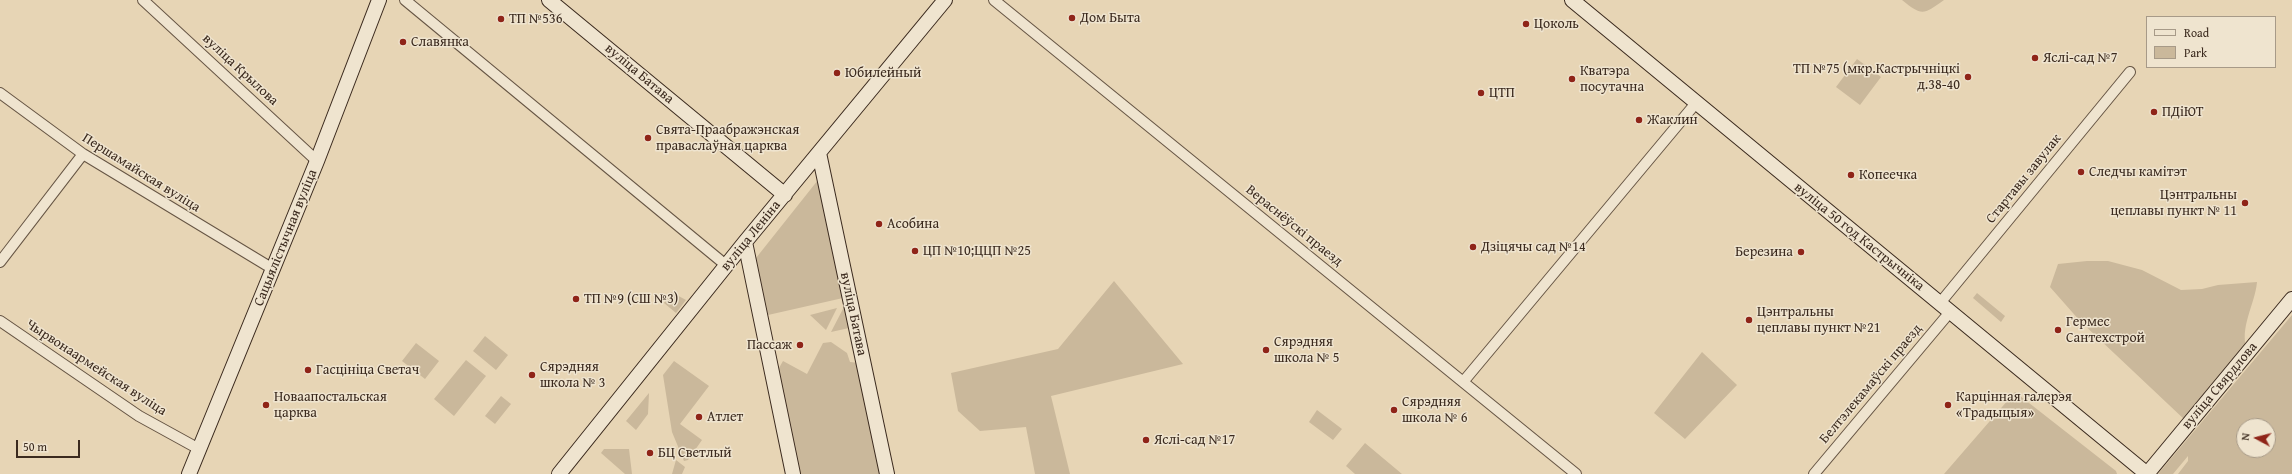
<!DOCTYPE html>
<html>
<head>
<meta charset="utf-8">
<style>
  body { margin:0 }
  #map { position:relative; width:2292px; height:474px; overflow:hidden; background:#e7d5b5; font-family:"Gentium Book Plus",serif }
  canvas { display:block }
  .legend { position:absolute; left:2146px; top:16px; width:130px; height:52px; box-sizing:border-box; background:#efe4cf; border:1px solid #a79a88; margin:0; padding:5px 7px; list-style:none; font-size:12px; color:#3b2a1e }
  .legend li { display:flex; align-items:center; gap:8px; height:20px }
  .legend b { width:20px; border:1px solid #a79a88 }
  .north { position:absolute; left:2236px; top:418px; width:40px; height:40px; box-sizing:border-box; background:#efe4cf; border:1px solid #a79a88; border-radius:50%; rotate:277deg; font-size:11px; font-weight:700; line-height:16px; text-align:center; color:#3b2a1e }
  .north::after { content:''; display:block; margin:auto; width:14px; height:18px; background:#8f2418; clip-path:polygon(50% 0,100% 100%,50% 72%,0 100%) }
  .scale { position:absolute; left:16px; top:440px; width:64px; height:18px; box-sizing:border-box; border:2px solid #3b2a1e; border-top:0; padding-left:5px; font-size:12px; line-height:14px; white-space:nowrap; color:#3b2a1e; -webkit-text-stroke:3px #efe4cf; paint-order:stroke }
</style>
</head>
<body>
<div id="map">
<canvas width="2292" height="474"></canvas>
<ul class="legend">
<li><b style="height:5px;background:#efe4cf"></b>Road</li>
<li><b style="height:11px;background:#cab89b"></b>Park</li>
</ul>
<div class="north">N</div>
<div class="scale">50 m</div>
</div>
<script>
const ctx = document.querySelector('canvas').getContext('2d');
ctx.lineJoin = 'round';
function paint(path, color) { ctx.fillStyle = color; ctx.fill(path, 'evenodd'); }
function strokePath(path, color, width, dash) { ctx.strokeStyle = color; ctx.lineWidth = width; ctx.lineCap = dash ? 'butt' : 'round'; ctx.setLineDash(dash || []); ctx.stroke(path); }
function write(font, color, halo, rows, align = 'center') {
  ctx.font = font + ' "Gentium Book Plus",serif'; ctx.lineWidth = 3; ctx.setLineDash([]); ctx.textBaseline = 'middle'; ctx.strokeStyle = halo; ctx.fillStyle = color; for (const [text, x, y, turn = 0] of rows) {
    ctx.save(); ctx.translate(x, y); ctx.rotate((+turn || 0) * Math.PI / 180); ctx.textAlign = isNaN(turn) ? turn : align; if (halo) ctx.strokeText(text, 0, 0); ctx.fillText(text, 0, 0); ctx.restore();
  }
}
const green = new Path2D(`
  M1902 0H1944C1923 15 1922 16 1902 0Z
  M1857 59 1881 77 1860 105 1836 87Z
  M818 180 843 298 768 315 756 258Z
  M2087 261H2108L2142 270 2181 290 2202 289 2218 285 2257 282C2255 305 2239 327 2247 351L2186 421 2080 321 2050 287 2058 264Z
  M1114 281 1183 364 1051 396 1070 474H1035L1026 427 980 431 958 411 951 373 1058 349Z
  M671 292 686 300 676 313 664 303Z
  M1977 293 2005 316 2001 322 1973 298Z
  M845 305 849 328 831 332Z
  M837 308 826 330 810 315Z
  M2292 315V474H2178L2188 461V456L2173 474H2158ZM2244 426H2268V450H2244Z
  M485 336 508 355 496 370 473 351Z
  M831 342 847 353 850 362 859 363 882 474H796L775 375 783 361 807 374 823 343Z
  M416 343 439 361 425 379 402 361Z
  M1702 352 1737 385 1685 439 1654 413Z
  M466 360 486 376 454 416 434 399Z
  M674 361 709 386 680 424 702 440 688 460 684 461 672 432 663 375Z
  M2015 392 2116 471 2117 474H1944Z
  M649 393 648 414 636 430 626 421Z
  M501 396 511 404 495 424 485 416Z
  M1317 410 1342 429 1333 440 1309 422Z
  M1365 443 1402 474H1355L1346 466Z
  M604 449H629L632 474H625L601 453Z
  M676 460 685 467 682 474H672Z`);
const street = new Path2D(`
  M143 0 317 161
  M405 0 727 266
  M994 0 1576 474
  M0 93 83 154 273 269
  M0 262 83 154
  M1940 303 2130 72
  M0 321 139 416 199 449
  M1463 382 1696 103
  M1814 474 1950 312`);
const secondary = new Path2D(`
  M549 0 785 195
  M1572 0 2147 474
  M819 153 887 474
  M745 242 793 474
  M189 474 317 161 379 0
  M559 474 745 242 945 0
  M2147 474 2292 299`);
const markers = [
  [1072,18,4,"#8f2418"],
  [501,19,4,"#8f2418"],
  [1526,24,4,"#8f2418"],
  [403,42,4,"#8f2418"],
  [2035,58,4,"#8f2418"],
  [837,73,4,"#8f2418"],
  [1968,77,4,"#8f2418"],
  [1572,79,4,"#8f2418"],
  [1481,93,4,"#8f2418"],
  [2154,112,4,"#8f2418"],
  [1639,120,4,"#8f2418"],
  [648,138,4,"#8f2418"],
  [2081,172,4,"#8f2418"],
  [1851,175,4,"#8f2418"],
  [2245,203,4,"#8f2418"],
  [879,224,4,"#8f2418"],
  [1473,247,4,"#8f2418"],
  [915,251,4,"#8f2418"],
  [1801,252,4,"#8f2418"],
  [576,299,4,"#8f2418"],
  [1749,320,4,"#8f2418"],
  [2058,330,4,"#8f2418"],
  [800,345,4,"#8f2418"],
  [1266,350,4,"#8f2418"],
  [308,370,4,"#8f2418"],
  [532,375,4,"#8f2418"],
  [266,405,4,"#8f2418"],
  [1948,405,4,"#8f2418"],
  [1394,410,4,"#8f2418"],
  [699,417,4,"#8f2418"],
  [1146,440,4,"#8f2418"],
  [650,453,4,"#8f2418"]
];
const poiNames = [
  ["Дом Быта",1080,18],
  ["ТП №536",509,19],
  ["Цоколь",1534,24],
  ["Славянка",411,42],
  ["Яслі-сад №7",2043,58],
  ["ТП №75 (мкр.Кастрычніцкі",1960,69,"right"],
  ["д.38-40",1960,85,"right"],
  ["Кватэра",1580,71],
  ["посутачна",1580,87],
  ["Юбилейный",845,73],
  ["ЦТП",1489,93],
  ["ПДіЮТ",2162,112],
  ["Жаклин",1647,120],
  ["Свята-Праабражэнская",656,130],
  ["праваслаўная царква",656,146],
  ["Следчы камітэт",2089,172],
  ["Копеечка",1859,175],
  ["Цэнтральны",2237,195,"right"],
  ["цеплавы пункт № 11",2237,211,"right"],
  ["Асобина",887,224],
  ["Дзіцячы сад №14",1481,247],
  ["ЦП №10;ЦЦП №25",923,251],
  ["Березина",1793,252,"right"],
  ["ТП №9 (СШ №3)",584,299],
  ["Цэнтральны",1757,312],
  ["цеплавы пункт №21",1757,328],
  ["Гермес",2066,322],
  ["Сантехстрой",2066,338],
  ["Сярэдняя",1274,342],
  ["школа № 5",1274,358],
  ["Пассаж",792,345,"right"],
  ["Сярэдняя",540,367],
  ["школа № 3",540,383],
  ["Гасцініца Светач",316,370],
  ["Новаапостальская",274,397],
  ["царква",274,413],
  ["Карцінная галерэя",1956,397],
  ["«Традыцыя»",1956,413],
  ["Сярэдняя",1402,402],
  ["школа № 6",1402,418],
  ["Атлет",707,417],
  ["Яслі-сад №17",1154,440],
  ["БЦ Светлый",658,453]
];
const streetNames = [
  ["вуліца Крылова",240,70,43],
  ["вуліца Батава",639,74,40],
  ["Першамайская вуліца",141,173,32],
  ["Стартавы завулак",2024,179,-51],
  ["Вераснёўскі праезд",1294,226,39],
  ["вуліца Леніна",751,236,-51],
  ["вуліца 50 год Кастрычніка",1859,237,39],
  ["Сацыялістычная вуліца",286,238,-68],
  ["вуліца Батава",853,314,78],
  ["Чырвонаармейская вуліца",96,368,33],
  ["Белтэлекамаўскі праезд",1871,384,-50],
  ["вуліца Свярдлова",2220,386,-50]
];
paint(green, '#cab89b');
strokePath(street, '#654', 12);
strokePath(secondary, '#3b2a1e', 16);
strokePath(street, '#efe4cf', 10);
strokePath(secondary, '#efe4cf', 14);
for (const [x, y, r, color] of markers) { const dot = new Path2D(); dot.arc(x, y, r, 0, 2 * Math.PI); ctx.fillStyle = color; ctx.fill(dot); strokePath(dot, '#efe4cf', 1.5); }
write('14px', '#3b2a1e', '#efe4cf', poiNames, 'left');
write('14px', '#3b2a1e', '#efe4cf', streetNames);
</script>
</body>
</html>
